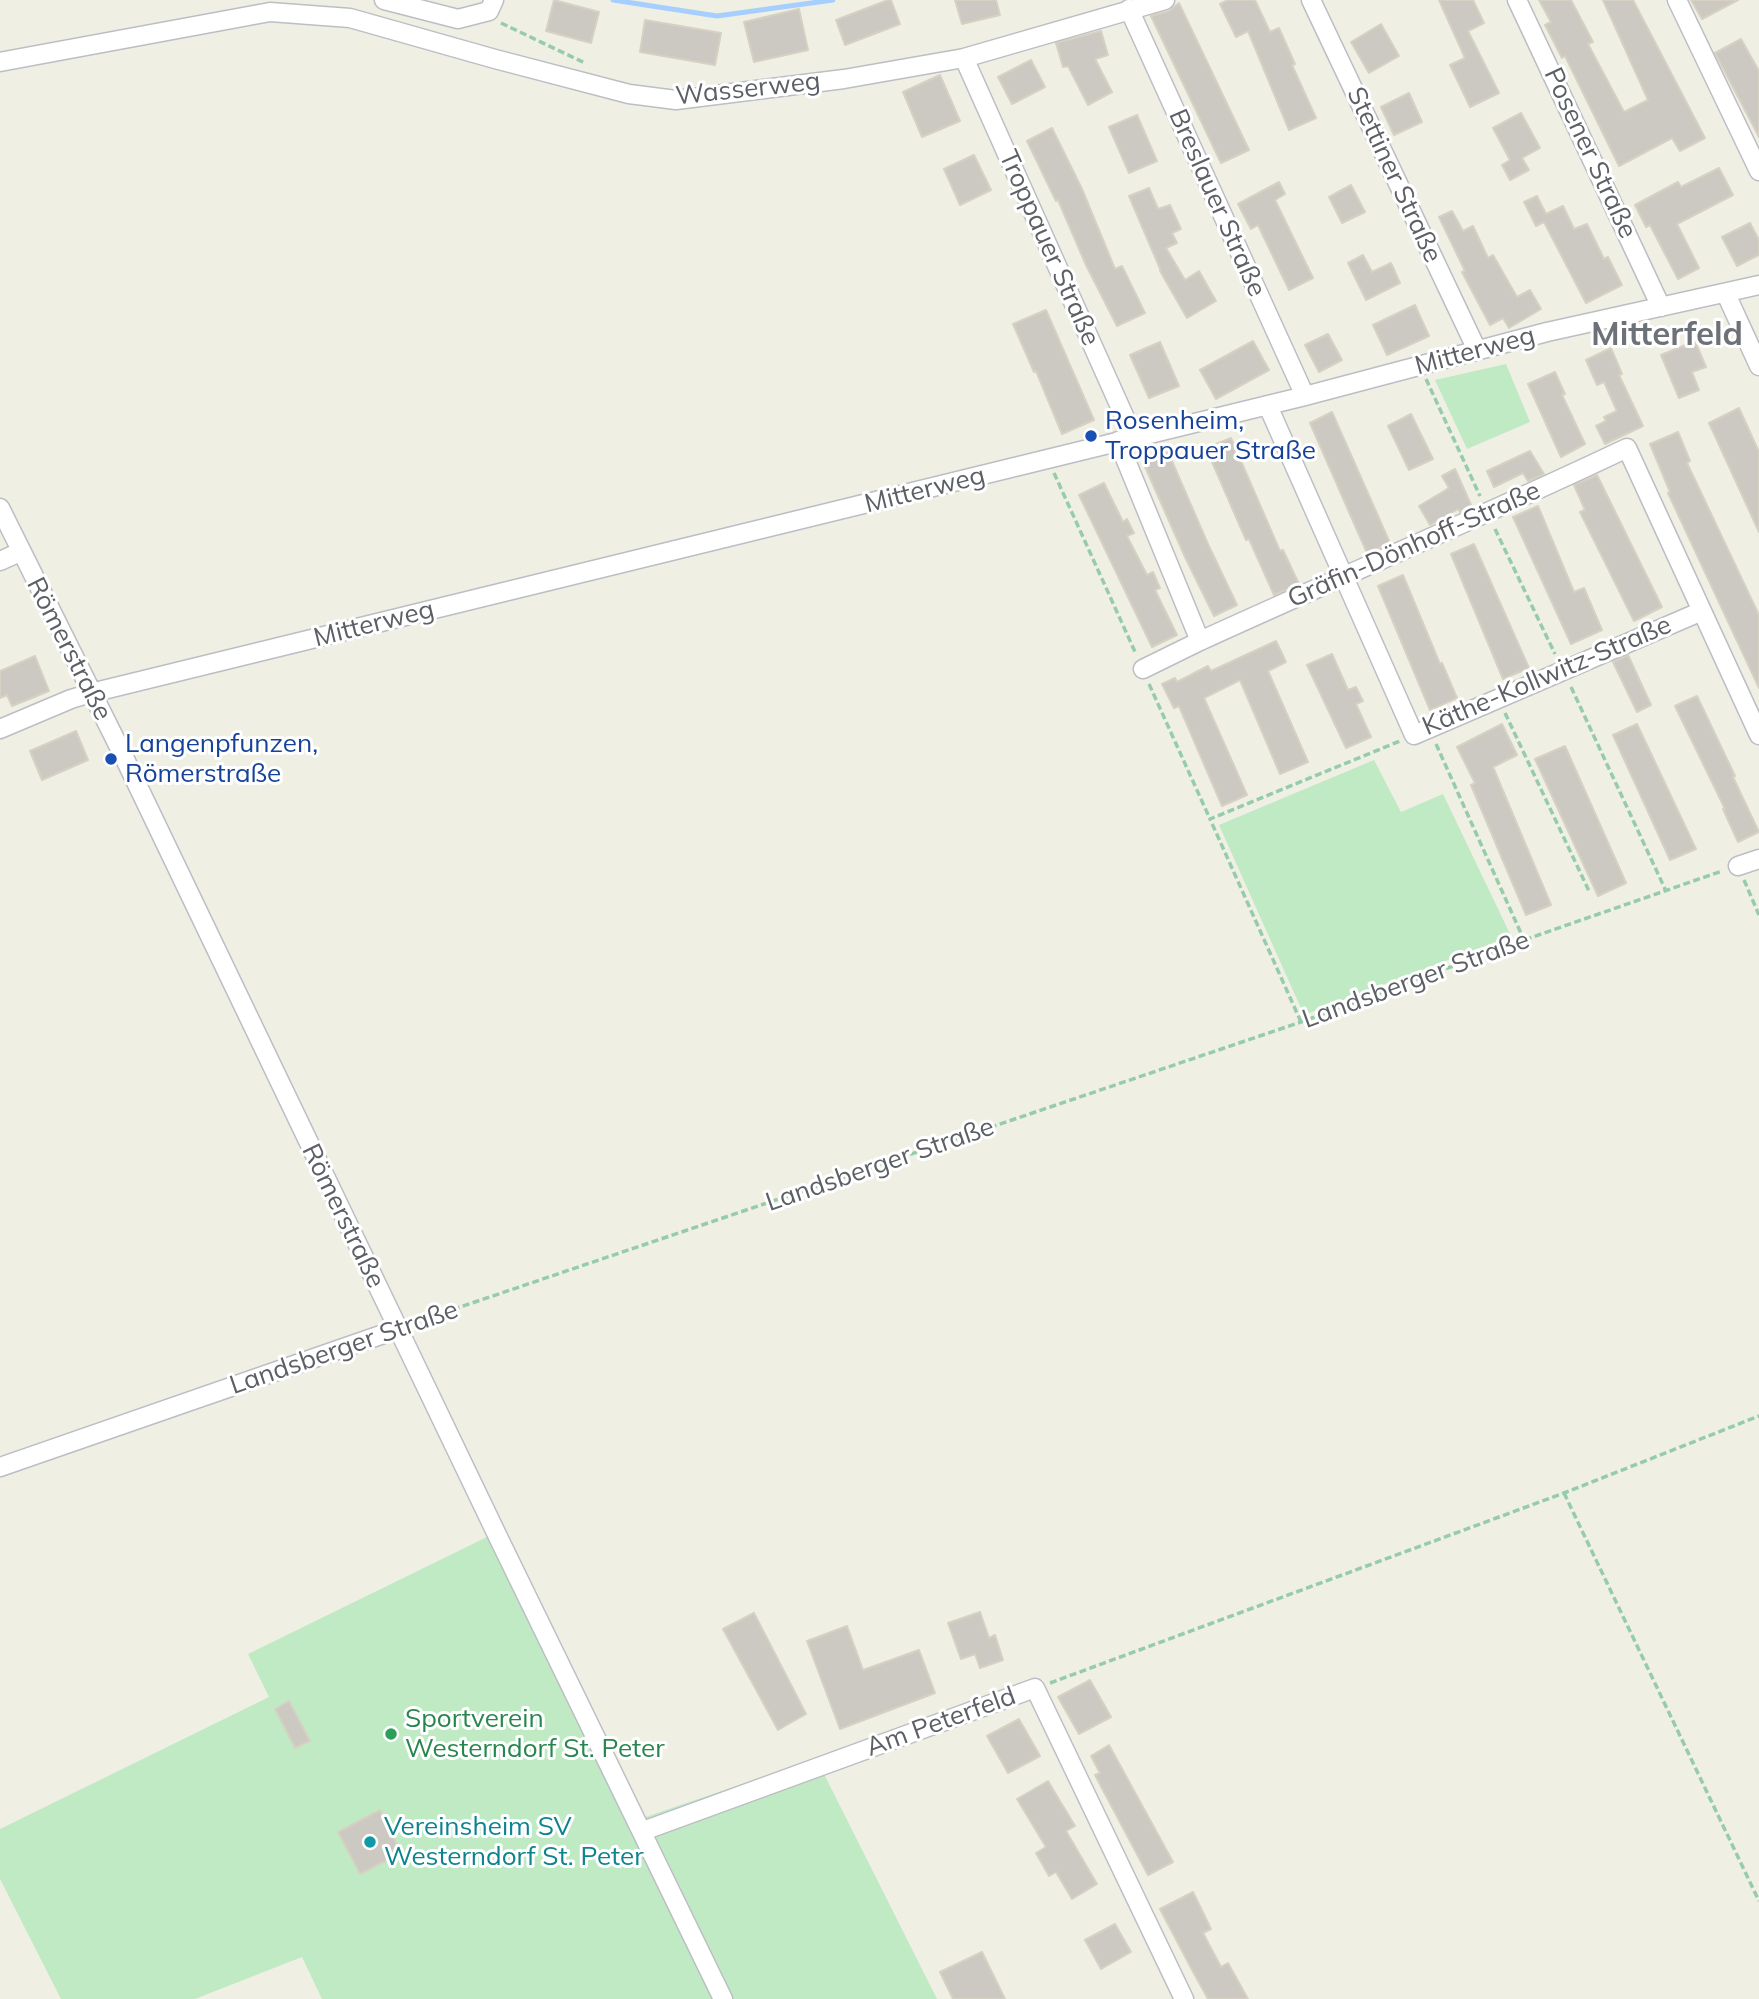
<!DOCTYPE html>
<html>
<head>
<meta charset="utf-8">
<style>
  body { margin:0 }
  canvas { display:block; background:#f0efe4 }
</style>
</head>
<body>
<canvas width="1759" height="1999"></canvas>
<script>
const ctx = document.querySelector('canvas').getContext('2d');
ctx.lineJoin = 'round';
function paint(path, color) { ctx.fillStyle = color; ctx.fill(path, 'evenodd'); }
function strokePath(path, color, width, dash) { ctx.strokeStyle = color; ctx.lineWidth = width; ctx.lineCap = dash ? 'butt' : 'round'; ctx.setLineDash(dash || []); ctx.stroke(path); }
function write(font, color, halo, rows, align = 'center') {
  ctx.font = font + ' Mulish,sans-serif'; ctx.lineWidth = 6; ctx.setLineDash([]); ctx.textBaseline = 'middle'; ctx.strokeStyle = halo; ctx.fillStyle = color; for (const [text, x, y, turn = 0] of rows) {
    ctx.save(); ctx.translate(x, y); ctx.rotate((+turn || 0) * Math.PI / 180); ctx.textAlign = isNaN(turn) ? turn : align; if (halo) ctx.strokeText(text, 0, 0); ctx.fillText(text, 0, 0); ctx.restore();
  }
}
const green = new Path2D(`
  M1506 364 1530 422 1467 449 1435 380Z
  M1374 760 1401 812 1443 794 1511 936 1304 1015 1219 825Z
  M489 1536 634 1821 777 1772 825 1776 937 1999H322L302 1957 195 1999H61L0 1879V1829L269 1697 248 1654Z`);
const stream = new Path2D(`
  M613 0 717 16 833 0`);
const building = new Path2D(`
  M554 0 599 12 591 43 546 31Z
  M888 0H891L900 24 845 45 836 20Z
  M955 0H996L1000 15 962 24Z
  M1228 0H1255L1270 32 1279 28 1295 64 1292 65 1316 118 1289 130 1248 31 1236 37 1220 4Z
  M1439 0H1473L1484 23 1468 31 1499 93 1470 107 1450 65 1465 58Z
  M1539 0H1571L1593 42 1588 44 1624 112 1648 100 1603 0H1633L1705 138 1680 151 1672 138 1619 166 1565 56 1562 58 1545 25 1551 22Z
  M1691 0H1738L1702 19Z
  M1179 3 1249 150 1221 163 1151 16 1169 11Z
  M799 9 808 50 754 62 744 22Z
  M645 20 721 33 715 65 640 52Z
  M1381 24 1399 56 1369 73 1351 42Z
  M1101 31 1108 55 1095 59 1112 92 1088 105 1068 66 1063 67 1056 43Z
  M1741 39 1759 71V137L1715 53Z
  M1031 60 1045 87 1012 104 998 77Z
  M940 75 960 121 922 137 903 92Z
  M1409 93 1422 122 1394 135 1381 107Z
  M1521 113 1540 148 1522 158 1529 170 1510 180 1502 165 1510 160 1493 128Z
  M1137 115 1157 161 1129 173 1109 127Z
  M1052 128 1082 189 1115 269 1122 266 1145 313 1117 326 1086 265 1058 200 1056 201 1027 141Z
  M974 155 991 190 960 205 944 169Z
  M1719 168 1733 195 1677 224 1699 268 1678 279 1650 225 1646 227 1635 205 1678 182 1681 187Z
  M1279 182 1285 194 1275 200 1313 278 1289 290 1258 225 1251 229 1238 204Z
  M1351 185 1365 212 1342 223 1329 197Z
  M1149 188 1158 209 1170 205 1181 229 1172 233 1177 243 1166 248 1185 280 1199 271 1216 301 1187 318 1160 271H1161L1129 196Z
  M1537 196 1546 214 1563 206 1574 229 1587 224 1604 259 1608 257 1622 285 1586 303 1544 222 1536 226 1524 202Z
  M1452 211 1463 231 1473 226 1488 258 1493 255 1517 297 1530 290 1541 309 1509 328 1503 318 1490 325 1462 272 1465 271 1439 217Z
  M1750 223 1759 240V255L1737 266 1722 237Z
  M1363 255 1372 272 1391 263 1400 283 1366 300 1348 263Z
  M1415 305 1429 336 1387 355 1373 325Z
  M1046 310 1094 420 1062 434 1036 371 1034 372 1013 324Z
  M1328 334 1342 360 1319 372 1305 345Z
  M1253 341 1269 370 1216 399 1200 370Z
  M1695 341 1706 367 1692 372 1699 390 1679 398 1661 355Z
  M1160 342 1179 386 1149 398 1130 355Z
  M1611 348 1622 374 1619 375 1643 426 1605 444 1596 426 1606 421 1604 417 1617 411 1604 382 1597 385 1586 360Z
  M1555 372 1565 394 1562 395 1585 444 1561 457 1528 384Z
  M1739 408 1759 452V532L1709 423Z
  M1332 412 1390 543 1367 553 1310 423Z
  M1411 414 1433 459 1409 470 1388 426Z
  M1678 432 1690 461 1687 463 1759 615V688L1668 493 1670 492 1650 444Z
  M1231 438 1280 551 1283 550 1299 584 1274 595 1249 539 1246 540 1206 448Z
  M1530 451 1544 474 1528 481 1523 473 1494 487 1487 471Z
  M1168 452 1208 544 1237 605 1214 616 1185 557 1143 462Z
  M1455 469 1472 507 1460 512 1458 509 1430 525 1419 506 1449 488 1442 476Z
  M1597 475 1662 607 1634 621 1580 512 1585 510 1574 485Z
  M1104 483 1123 522 1127 519 1134 533 1127 536 1147 575 1153 572 1160 588 1155 590 1177 635 1152 647 1079 495Z
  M1538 506 1574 592 1584 588 1602 630 1571 644 1513 517Z
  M1474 544 1529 668 1503 679 1451 554Z
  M1403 575 1440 664 1442 663 1457 698 1430 710 1378 586Z
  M1276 641 1286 662 1268 671 1308 762 1280 774 1240 680 1204 698 1247 795 1222 806 1179 706 1174 708 1162 684 1175 678 1177 682 1208 666 1211 671Z
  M1332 654 1348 690 1356 687 1363 701 1356 704 1371 737 1346 748 1307 665Z
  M1628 655 1651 705 1637 712 1613 662Z
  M35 656 49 691 12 706 7 695 0 698V671Z
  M1697 696 1735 776 1733 777 1759 832 1738 842 1723 809H1725L1675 706Z
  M1502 724 1517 755 1493 767 1551 905 1526 915 1471 785 1475 783 1457 747Z
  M1637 724 1696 849 1670 860 1613 735Z
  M76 731 88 760 42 780 30 751Z
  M1565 746 1626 883 1598 896 1535 759Z
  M980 1612 989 1638 995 1635 1003 1660 980 1668 975 1654 961 1659 948 1623Z
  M754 1613 806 1714 778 1730 723 1629Z
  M847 1626 863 1670 919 1650 935 1693 840 1729 807 1641Z
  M1090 1680 1111 1717 1079 1734 1058 1697Z
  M289 1701 310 1741 295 1748 275 1709Z
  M1019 1719 1040 1756 1008 1773 987 1736Z
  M1109 1745 1173 1862 1148 1875 1095 1775 1100 1773 1091 1756Z
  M1048 1781 1075 1826 1066 1831 1097 1884 1072 1899 1056 1872 1049 1876 1036 1853 1046 1847 1017 1799Z
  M380 1810 401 1853 360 1874 338 1832Z
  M1193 1892 1211 1929 1203 1933 1221 1967 1228 1963 1248 1999H1208L1191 1968 1160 1909Z
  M1115 1924 1131 1952 1101 1969 1085 1940Z
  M982 1952 1005 1999H953L940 1972Z`);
const path = new Path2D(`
  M501 23 585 63
  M1426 379 1480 496
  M1054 473 1136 654
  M1495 529 1555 654
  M1149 684 1210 819
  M1571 687 1666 891
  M1505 713 1589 891
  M1436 744 1524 940
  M1744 880 1759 915
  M1301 1022 1210 819 1400 741
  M413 1323 1301 1022 1524 940 1722 871
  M1564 1493 1759 1901
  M1050 1683 1564 1493 1759 1416`);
const minor = new Path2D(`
  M384 0 458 19 489 11 494 0
  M1311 0 1477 350
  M1517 0 1661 307
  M1677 0 1759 171
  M1129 9 1305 396
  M964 58 1134 438
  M0 62 270 12 350 18 495 59 629 94 676 100 844 79 964 58 1165 0
  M1726 294 1759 366
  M1268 406 1414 735 1702 611
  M1118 441 1200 641C1342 576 1486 515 1627 448L1759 735
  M0 508 123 755 500 1541 723 1999
  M0 561 20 552
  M1143 669 1200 641
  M0 729 71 699 91 693 1305 396 1547 332 1759 285
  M1738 866 1759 859
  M0 1467 398 1329
  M643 1831 1035 1688 1184 1999`);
const markers = [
  [1091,436,7,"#1a4fb4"],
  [111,759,7,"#1a4fb4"],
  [391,1734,7,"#2e9e5b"],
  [370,1842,7,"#0f9aa8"]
];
const streetNames = [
  ["Wasserweg",748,89,-6],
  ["Posener Straße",1590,153,65],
  ["Stettiner Straße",1394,175,65],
  ["Breslauer Straße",1217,203,66],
  ["Troppauer Straße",1049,248,66],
  ["Mitterweg",1475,351,-15],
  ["Mitterweg",925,490,-14],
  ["Gräfin-Dönhoff-Straße",1414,545,-24],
  ["Mitterweg",374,624,-14],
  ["Römerstraße",69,649,63],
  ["Käthe-Kollwitz-Straße",1547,676,-23],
  ["Landsberger Straße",1416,980,-20],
  ["Landsberger Straße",880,1165,-19],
  ["Römerstraße",343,1216,64],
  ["Landsberger Straße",344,1348,-19],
  ["Am Peterfeld",941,1722,-20]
];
const transitNames = [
  ["Rosenheim,",1105,421],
  ["Troppauer Straße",1105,451],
  ["Langenpfunzen,",125,744],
  ["Römerstraße",125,774]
];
const leisureNames = [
  ["Sportverein",405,1719],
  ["Westerndorf St. Peter",405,1749]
];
const cultureNames = [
  ["Vereinsheim SV",384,1827],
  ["Westerndorf St. Peter",384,1857]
];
const districtNames = [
  ["Mitterfeld",1667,335]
];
paint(green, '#bfeac3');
strokePath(stream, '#a6cfff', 5);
paint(building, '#cbc9c1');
strokePath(building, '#d6d1c2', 2);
strokePath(minor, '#bcbec4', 21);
strokePath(path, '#96ccab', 3.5, [7, 3.5]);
strokePath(minor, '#fff', 18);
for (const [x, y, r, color] of markers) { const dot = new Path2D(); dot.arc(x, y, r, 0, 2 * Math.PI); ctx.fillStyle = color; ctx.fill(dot); strokePath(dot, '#fff', 2.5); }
write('26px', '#5c6066', '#fff', streetNames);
write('26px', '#164399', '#fff', transitNames, 'left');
write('26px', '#27864d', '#fff', leisureNames, 'left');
write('26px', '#0d838f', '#fff', cultureNames, 'left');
write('bold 33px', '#6d7279', '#fff', districtNames);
</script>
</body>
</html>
